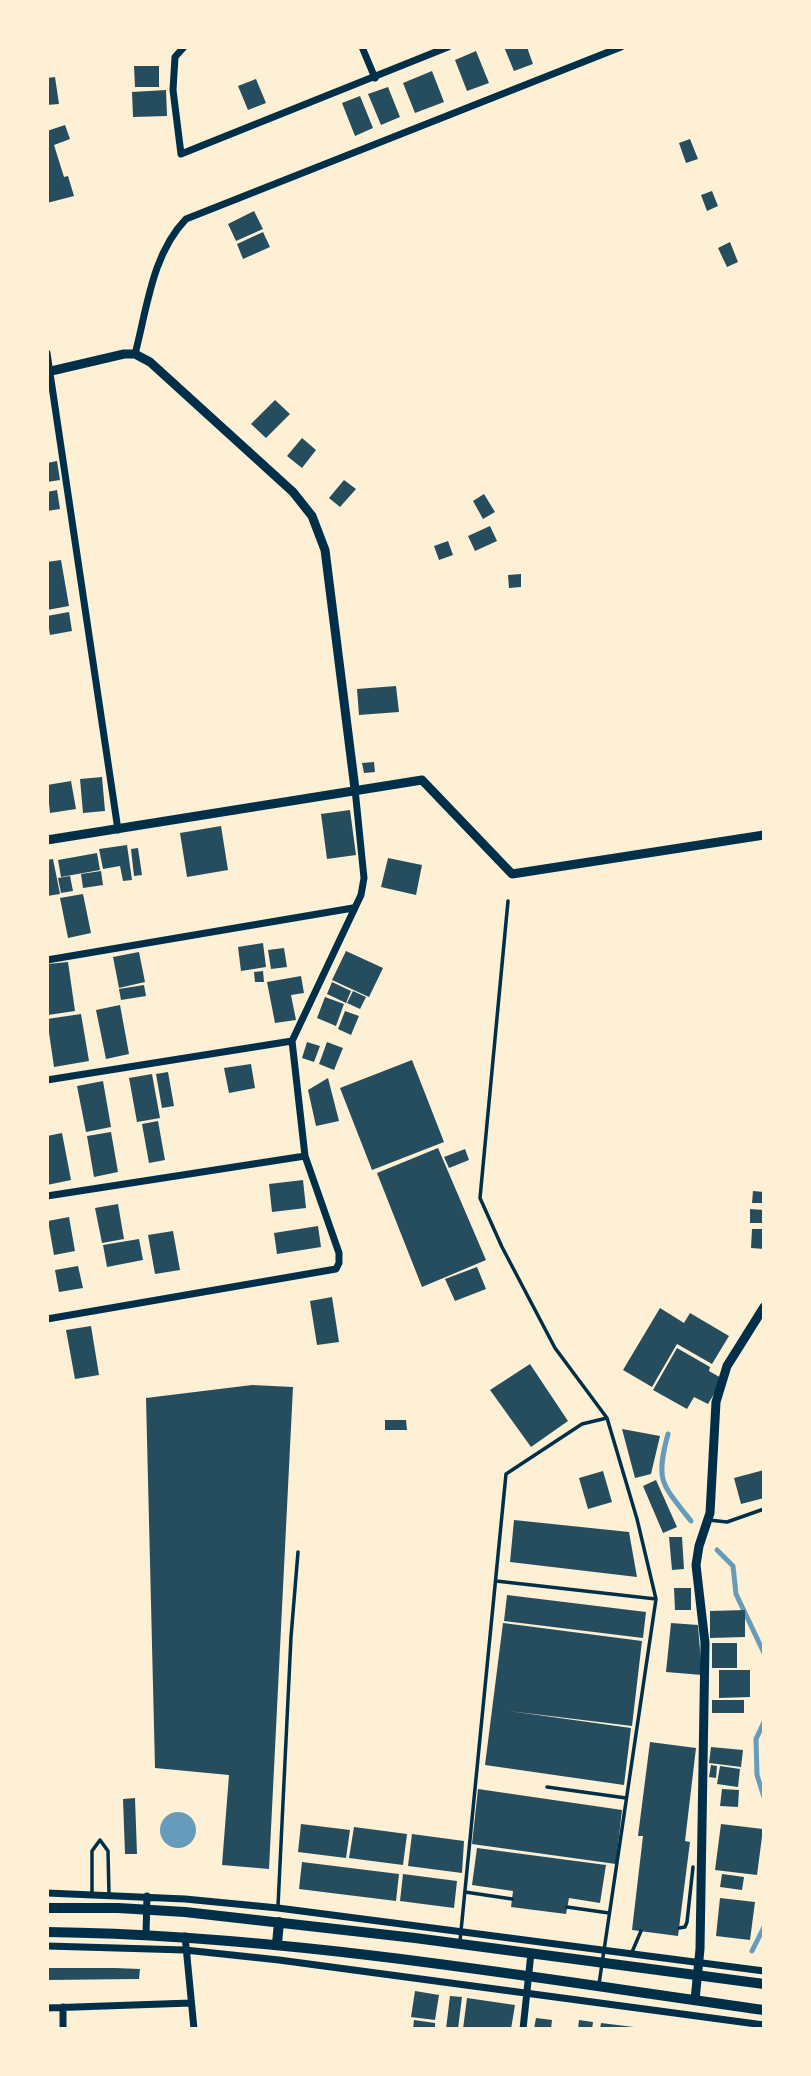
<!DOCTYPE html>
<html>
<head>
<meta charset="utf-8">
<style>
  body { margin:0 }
  #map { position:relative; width:811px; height:2076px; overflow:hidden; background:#fdf0d5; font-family:"Space Grotesk",sans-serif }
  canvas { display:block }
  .frame { position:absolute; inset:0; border:49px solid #fdf0d5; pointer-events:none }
</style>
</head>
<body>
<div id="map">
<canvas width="811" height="2076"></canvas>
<div class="frame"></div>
</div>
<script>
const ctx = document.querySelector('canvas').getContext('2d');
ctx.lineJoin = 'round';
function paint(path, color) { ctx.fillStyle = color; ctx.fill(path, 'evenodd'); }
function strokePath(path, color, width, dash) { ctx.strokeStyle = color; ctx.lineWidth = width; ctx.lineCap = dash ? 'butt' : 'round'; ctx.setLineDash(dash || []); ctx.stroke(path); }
const water = new Path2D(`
  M160 1830a18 18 0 1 1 36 0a18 18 0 1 1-36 0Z`);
const stream = new Path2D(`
  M668 1434C655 1482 662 1484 691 1521
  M717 1550 733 1566 736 1594 764 1653
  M764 1722 756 1739 757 1775 764 1797
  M752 1951 764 1927`);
const building = new Path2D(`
  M504 47H527L533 64 514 71Z
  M476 51 489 83 467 91 455 60Z
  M134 66H159V87H135Z
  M432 71 444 102 415 113 403 83Z
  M55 77 59 104 47 105V78Z
  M256 79 266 103 248 110 238 86Z
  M388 87 400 117 381 125 368 94Z
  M166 90 167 116 133 117 132 92Z
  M360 96 373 128 355 136 342 103Z
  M65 125 70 139 54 145 64 177 68 176 74 196 47 203V131Z
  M690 139 698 159 686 163 679 143Z
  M712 191 718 206 707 211 701 195Z
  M254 211 263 229 236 241 228 224Z
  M263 232 270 247 243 259 237 244Z
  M730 242 738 262 727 267 718 248Z
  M275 400 290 414 266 438 251 424Z
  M302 438 316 450 302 468 287 456Z
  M57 461 60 480 47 482V463Z
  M344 480 356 489 340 507 329 498Z
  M57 490 60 509 47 511V492Z
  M484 494 495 512 483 519 473 501Z
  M490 526 497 541 475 551 468 536Z
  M448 541 453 555 439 560 434 546Z
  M61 560 69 606 47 610V562Z
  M521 574V587L509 588 508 575Z
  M69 612 72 631 50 635 47 616Z
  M396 686 399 712 359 715 357 689Z
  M374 762 375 772 364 773 362 763Z
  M102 777 105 811 83 813 80 779Z
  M71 781 76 809 50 813 47 785Z
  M350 810 356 855 327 859 321 814Z
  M221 826 228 870 187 877 180 833Z
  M127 845 132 880 123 881 120 866 103 869 99 849Z
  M138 848 142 875 134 876 131 849Z
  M97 853 100 870 61 877 58 860Z
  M388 858 422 865 416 895 381 887Z
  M53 859 60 894 47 896V860Z
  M101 871 103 885 83 888 81 874Z
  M70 876 73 891 61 893 58 878Z
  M83 894 91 933 68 938 60 898Z
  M263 943 266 967 241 971 238 947Z
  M284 948 287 967 271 969 268 950Z
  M346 951 383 968 369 997 332 980Z
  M139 952 145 982 119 988 113 957Z
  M68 962 75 1011 48 1015 47 964Z
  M263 971 264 982H255L254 972Z
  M301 976 304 993 291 995 296 1020 275 1023 267 982Z
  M332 982 351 991 346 1003 327 994Z
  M144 985 146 996 121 1000 119 989Z
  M353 991 366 997 360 1009 347 1003Z
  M325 997 344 1004 336 1026 317 1018Z
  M120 1005 129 1054 106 1059 96 1010Z
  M345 1011 359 1016 351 1035 338 1029Z
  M81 1014 89 1061 54 1067 47 1019Z
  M307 1042 320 1046 314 1062 302 1058Z
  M327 1042 343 1048 334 1070 319 1064Z
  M412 1060 444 1142 372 1170 340 1088Z
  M251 1064 255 1088 229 1093 224 1068Z
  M168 1072 174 1106 162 1108 156 1074Z
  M152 1074 160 1118 137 1122 129 1078Z
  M328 1078 339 1121 316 1126 308 1090Z
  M103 1081 111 1127 86 1132 77 1086Z
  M158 1121 165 1160 149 1163 142 1124Z
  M111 1132 118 1172 94 1177 87 1136Z
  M62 1133 71 1180 47 1185V1136Z
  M438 1148 486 1260 422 1287 377 1173Z
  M465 1149 469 1160 449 1168 444 1157Z
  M303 1180 306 1208 272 1212 269 1184Z
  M753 1191 764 1192V1203H752Z
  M118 1204 124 1239 102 1243 95 1208Z
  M750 1209 764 1210V1223H750Z
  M69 1217 75 1251 54 1255 48 1221Z
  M318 1226 321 1247 277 1254 274 1233Z
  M752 1229H764V1249L751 1248Z
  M173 1231 180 1270 155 1274 148 1235Z
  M139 1239 143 1260 107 1267 103 1245Z
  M78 1266 83 1288 59 1292 55 1270Z
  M477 1267 486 1289 455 1301 445 1279Z
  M332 1297 339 1342 317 1345 310 1301Z
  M660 1308 684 1323 690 1313 729 1336 712 1364 677 1344 652 1387 623 1370Z
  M91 1326 99 1375 75 1379 66 1330Z
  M677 1348 710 1367 709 1371 723 1379 708 1404 694 1397 687 1409 653 1390Z
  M530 1364 568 1421 531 1447 490 1390Z
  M252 1385 293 1387 269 1869 222 1865 229 1775 155 1768 146 1398Z
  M385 1420H406L407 1430H385Z
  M622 1429 660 1436 651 1474 635 1478Z
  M764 1470V1498L741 1504 734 1478Z
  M603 1471 612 1502 588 1509 579 1478Z
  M656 1480 677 1527 663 1533 643 1486Z
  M514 1520 629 1532 637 1577 510 1562Z
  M669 1537H682L684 1569 672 1570Z
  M674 1588H691V1610H675Z
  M507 1595 646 1612 643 1638 504 1621Z
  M745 1610V1637L710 1638V1611Z
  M503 1623 642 1641 632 1726 509 1711 631 1728 624 1785 485 1765Z
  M671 1623 698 1625 702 1675 666 1672Z
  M712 1643H737V1668H712Z
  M719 1670H750V1697L719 1698Z
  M712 1700H744V1713H712Z
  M650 1742 696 1748 685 1841 690 1842 678 1936 632 1930 643 1836H638Z
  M711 1747 743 1750 741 1767 709 1763Z
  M711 1765 717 1766 716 1778 709 1777Z
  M720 1766 740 1769 738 1787 717 1784Z
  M478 1789 622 1810 616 1864 472 1844Z
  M722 1789 739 1790 738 1807 720 1806Z
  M135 1798 137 1854H125L123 1799Z
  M301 1824 350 1830 346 1858 298 1852Z
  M721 1824 763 1829 757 1875 715 1870Z
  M354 1827 407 1834 403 1865 349 1858Z
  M412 1834 464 1841 462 1873 408 1866Z
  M477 1848 606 1865 600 1903 569 1898 566 1914 511 1907 513 1891 472 1885Z
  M302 1862 399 1874 396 1901 299 1889Z
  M403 1874 457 1881 454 1908 400 1901Z
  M722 1874 744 1877 742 1890 720 1887Z
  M720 1898 755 1902 750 1940 716 1936Z
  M47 1968H115L140 1969 139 1979 47 1980Z
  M415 1991 439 1995 435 2020 411 2017Z
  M450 1996 462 1997 458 2029H446Z
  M467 1998 515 2005 511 2029H463Z
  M536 2018 552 2020 551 2029H534Z
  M414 2020 435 2023V2029H413Z
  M579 2020 593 2022 592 2029H578Z
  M601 2023 634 2027V2029H600Z`);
const service = new Path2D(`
  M508 901 480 1198 502 1247 555 1348 607 1418 637 1519 656 1599 599 1984
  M709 1520 727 1522 764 1509
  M496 1581 656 1599
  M547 1787 626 1798
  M465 1892 512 1899
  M92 1893V1851L100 1840 108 1851 109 1895
  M278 1906 291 1637 298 1552
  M567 1907 609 1913
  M679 1928 685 1927 687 1922 693 1867
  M460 1941 506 1474 582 1424 607 1418
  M632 1952 641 1931`);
const minor = new Path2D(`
  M184 47 175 57 173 90 181 154 448 47
  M362 47 375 78
  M47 353 118 830
  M135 354C147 309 152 254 186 219L621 47
  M47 960 353 908
  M47 1080 292 1041
  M47 1196 305 1156
  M47 1319 336 1269 339 1263V1253L305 1156 292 1041 361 895 364 878 355 789
  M47 1893 185 1899 278 1908 764 1971
  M146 1934 147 1896
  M185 1936 194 2029
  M47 1946 185 1950 279 1960 764 2025
  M63 2007V2029
  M47 2008 191 2003
  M523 2029 531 1953`);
const tertiary = new Path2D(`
  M47 372 124 354H135L150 362 293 492 312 516 325 550 355 789
  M47 840 422 780 512 874 764 835
  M695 2000 700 1949 705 1643 696 1565 699 1546 710 1513 716 1402 727 1366 764 1307`);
const secondary = new Path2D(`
  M47 1908H118L185 1912 415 1938 764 1984
  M47 1932C288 1935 526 1977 764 2010
  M277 1944 279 1922`);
paint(water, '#669bbc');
strokePath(stream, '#669bbc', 5);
paint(building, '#264d5e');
strokePath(service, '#003049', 3.5);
strokePath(minor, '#003049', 7);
strokePath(tertiary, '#003049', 9);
strokePath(secondary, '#003049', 10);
</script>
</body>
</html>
